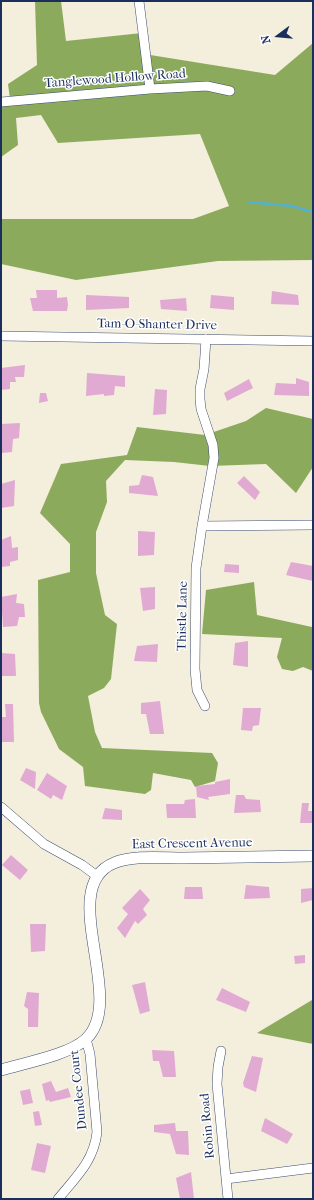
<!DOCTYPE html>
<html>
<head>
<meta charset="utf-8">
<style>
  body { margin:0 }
  #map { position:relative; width:314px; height:1200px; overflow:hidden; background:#f4eedc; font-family:"IM FELL French Canon",serif }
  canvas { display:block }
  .frame { position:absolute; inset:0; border:2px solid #1b2f5e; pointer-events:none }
  .north { position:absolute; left:258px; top:16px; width:40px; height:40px; -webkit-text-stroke:3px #fff; paint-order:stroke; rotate:254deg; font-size:11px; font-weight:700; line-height:16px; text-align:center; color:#1b2f5e }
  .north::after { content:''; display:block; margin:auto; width:14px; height:18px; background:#1b2f5e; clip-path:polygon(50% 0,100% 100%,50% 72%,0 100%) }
</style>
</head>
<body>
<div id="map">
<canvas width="314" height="1200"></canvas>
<div class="frame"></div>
<div class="north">N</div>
</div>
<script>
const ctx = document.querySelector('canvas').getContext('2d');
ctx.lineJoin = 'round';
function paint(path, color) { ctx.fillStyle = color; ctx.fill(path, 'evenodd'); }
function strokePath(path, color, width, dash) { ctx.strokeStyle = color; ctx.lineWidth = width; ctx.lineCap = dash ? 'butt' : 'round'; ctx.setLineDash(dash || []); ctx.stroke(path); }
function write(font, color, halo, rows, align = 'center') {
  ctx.font = font + ' "IM FELL French Canon",serif'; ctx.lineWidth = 3; ctx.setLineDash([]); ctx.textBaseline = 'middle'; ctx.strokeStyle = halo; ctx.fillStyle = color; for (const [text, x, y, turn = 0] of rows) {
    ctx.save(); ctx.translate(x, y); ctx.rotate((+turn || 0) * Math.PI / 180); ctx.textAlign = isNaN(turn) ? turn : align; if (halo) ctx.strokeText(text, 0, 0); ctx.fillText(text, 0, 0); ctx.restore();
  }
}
const forest = new Path2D(`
  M35 1H61L66 41 142 33 144 54 275 75 313 43V260L218 261 76 280 1 264V219H193L229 206 200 134 58 143 41 115 16 118 18 145 1 157V99H10L8 84 37 65Z
  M266 408 313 419V467L296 493 266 464 210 466 174 462 125 460 106 481 107 502 96 532V573L105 615 117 624 111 679 104 688 88 696 95 732 102 748 212 753 218 763 215 781 195 787 191 780 153 773 151 790 145 794 85 786 83 767 59 749 41 712 39 703 38 580 70 572V544L40 513 61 464 127 455 137 427 205 435 246 421Z
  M254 582 257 615 312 627 313 629V671L303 667 293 671 282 669 277 657 282 638 202 634 206 590Z
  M313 993V1044L257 1033 312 1000Z`);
const stream = new Path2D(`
  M249 202 292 206 313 212`);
const building = new Path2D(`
  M36 290H57V298L67 297 68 305 67 311H33L30 298H37Z
  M272 291 298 295 299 305 271 304Z
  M86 295 129 297V308L86 310Z
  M211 295 234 297V310L210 308Z
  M186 298 187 311 161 309 160 300Z
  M25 365 24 377H15L16 382H10V389L1 390V368Z
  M87 373 125 376V387L115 386 114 395 104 396V394L86 396Z
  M296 378 309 382V396L274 395 276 383 296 384Z
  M249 379 253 388 227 401 224 393Z
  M155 389 167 390 166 414 153 415Z
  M40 393H46L48 401 39 403Z
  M20 423 19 438 13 439 12 452 1 453V424Z
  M142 475 153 477 158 496 129 493V486L139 485Z
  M244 476 260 492 255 500 237 483Z
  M15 480 14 506 1 508V484Z
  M138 531 155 532 154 555 138 556Z
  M11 536 12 548 18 547V560L10 562V566L1 567V540Z
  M291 562 313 566V581L286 575Z
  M225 564 239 565V573L224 572Z
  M155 587V609L143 611 140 588Z
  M17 594 16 603 24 604 25 617H19L17 626 3 627 1 597Z
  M248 641V667L233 665 235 643Z
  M158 644 157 662 134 661 137 646Z
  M1 653 15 654 16 676H2Z
  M160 701 164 734H150L146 714H141V703Z
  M5 704H13L14 742H1V717H6Z
  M243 708H261L259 725 253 726 252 731 241 730Z
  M26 768 36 772 35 789 20 780Z
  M47 773 67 786 62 800 53 795 51 799 37 790Z
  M230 779V794L208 797 209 800 197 797 196 786 215 784V782Z
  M236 795H244L246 799 260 800 261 812 234 813Z
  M195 799 196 818H167L166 804H184L185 800Z
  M302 803H309L308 811H313V823H300Z
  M105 808 122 810V820L102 819Z
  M11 855 28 870 20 880 2 865Z
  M246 885 269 887 270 898 244 899Z
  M185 887H202L203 899H184Z
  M313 888V900L301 903V889Z
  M140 889 150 900 143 909 147 915 138 924 135 921 125 938 117 928 128 914 122 908Z
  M30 924H46L45 951 31 952Z
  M305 955V963L295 964 294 956Z
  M145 982 150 1011 140 1014 132 985Z
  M222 988 250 1002 246 1012 216 1000Z
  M27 992 39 993 38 1027H28V1009L24 1006Z
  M152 1050 174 1051 176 1077H163L159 1061H153Z
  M252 1056 263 1058 256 1092 244 1087 243 1083Z
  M51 1081 56 1092 68 1088 71 1097 50 1102 49 1100 46 1101 42 1084Z
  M30 1089 33 1103 23 1105 20 1091Z
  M39 1111 42 1125 35 1126 33 1112Z
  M265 1118 293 1134 287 1144 261 1131Z
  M175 1123 176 1131H188L189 1155 176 1154 170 1134 154 1132V1125Z
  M37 1143 51 1146 45 1173 31 1170Z
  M191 1172 194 1199H180L176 1178Z`);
const minor = new Path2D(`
  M139 1 150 89
  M1 102 150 89 207 86 230 91
  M1 336 313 341
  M202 526 313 525
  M205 706 197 690 195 669 196 568 202 526 214 458 213 445 201 409 200 399V389L204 369 206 339
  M1 807 44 844 82 865 97 876
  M221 1051 218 1067 217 1084 228 1199
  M226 1179 313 1168
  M58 1199C76 1177 94 1161 97 1132L90 1054 86 1039`);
const tertiary = new Path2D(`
  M1 1070C24 1063 69 1055 86 1039 128 1000 55 887 114 863 132 855 163 858 183 858 226 857 270 857 313 856`);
const streetNames = [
  ["Tanglewood Hollow Road",115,79,-4],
  ["Tam-O-Shanter Drive",157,325,1],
  ["Thistle Lane",183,616,-89],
  ["East Crescent Avenue",192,844,-1],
  ["Dundee Court",79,1090,-96],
  ["Robin Road",208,1126,-95]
];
paint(forest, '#8caa5c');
strokePath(stream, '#54b1d2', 2.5);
paint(building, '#e1aad2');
strokePath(minor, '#3c4c71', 10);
strokePath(tertiary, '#3c4c71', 12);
strokePath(minor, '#fff', 9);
strokePath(tertiary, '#fff', 11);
write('13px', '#1b2f5e', '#fff', streetNames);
</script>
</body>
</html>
